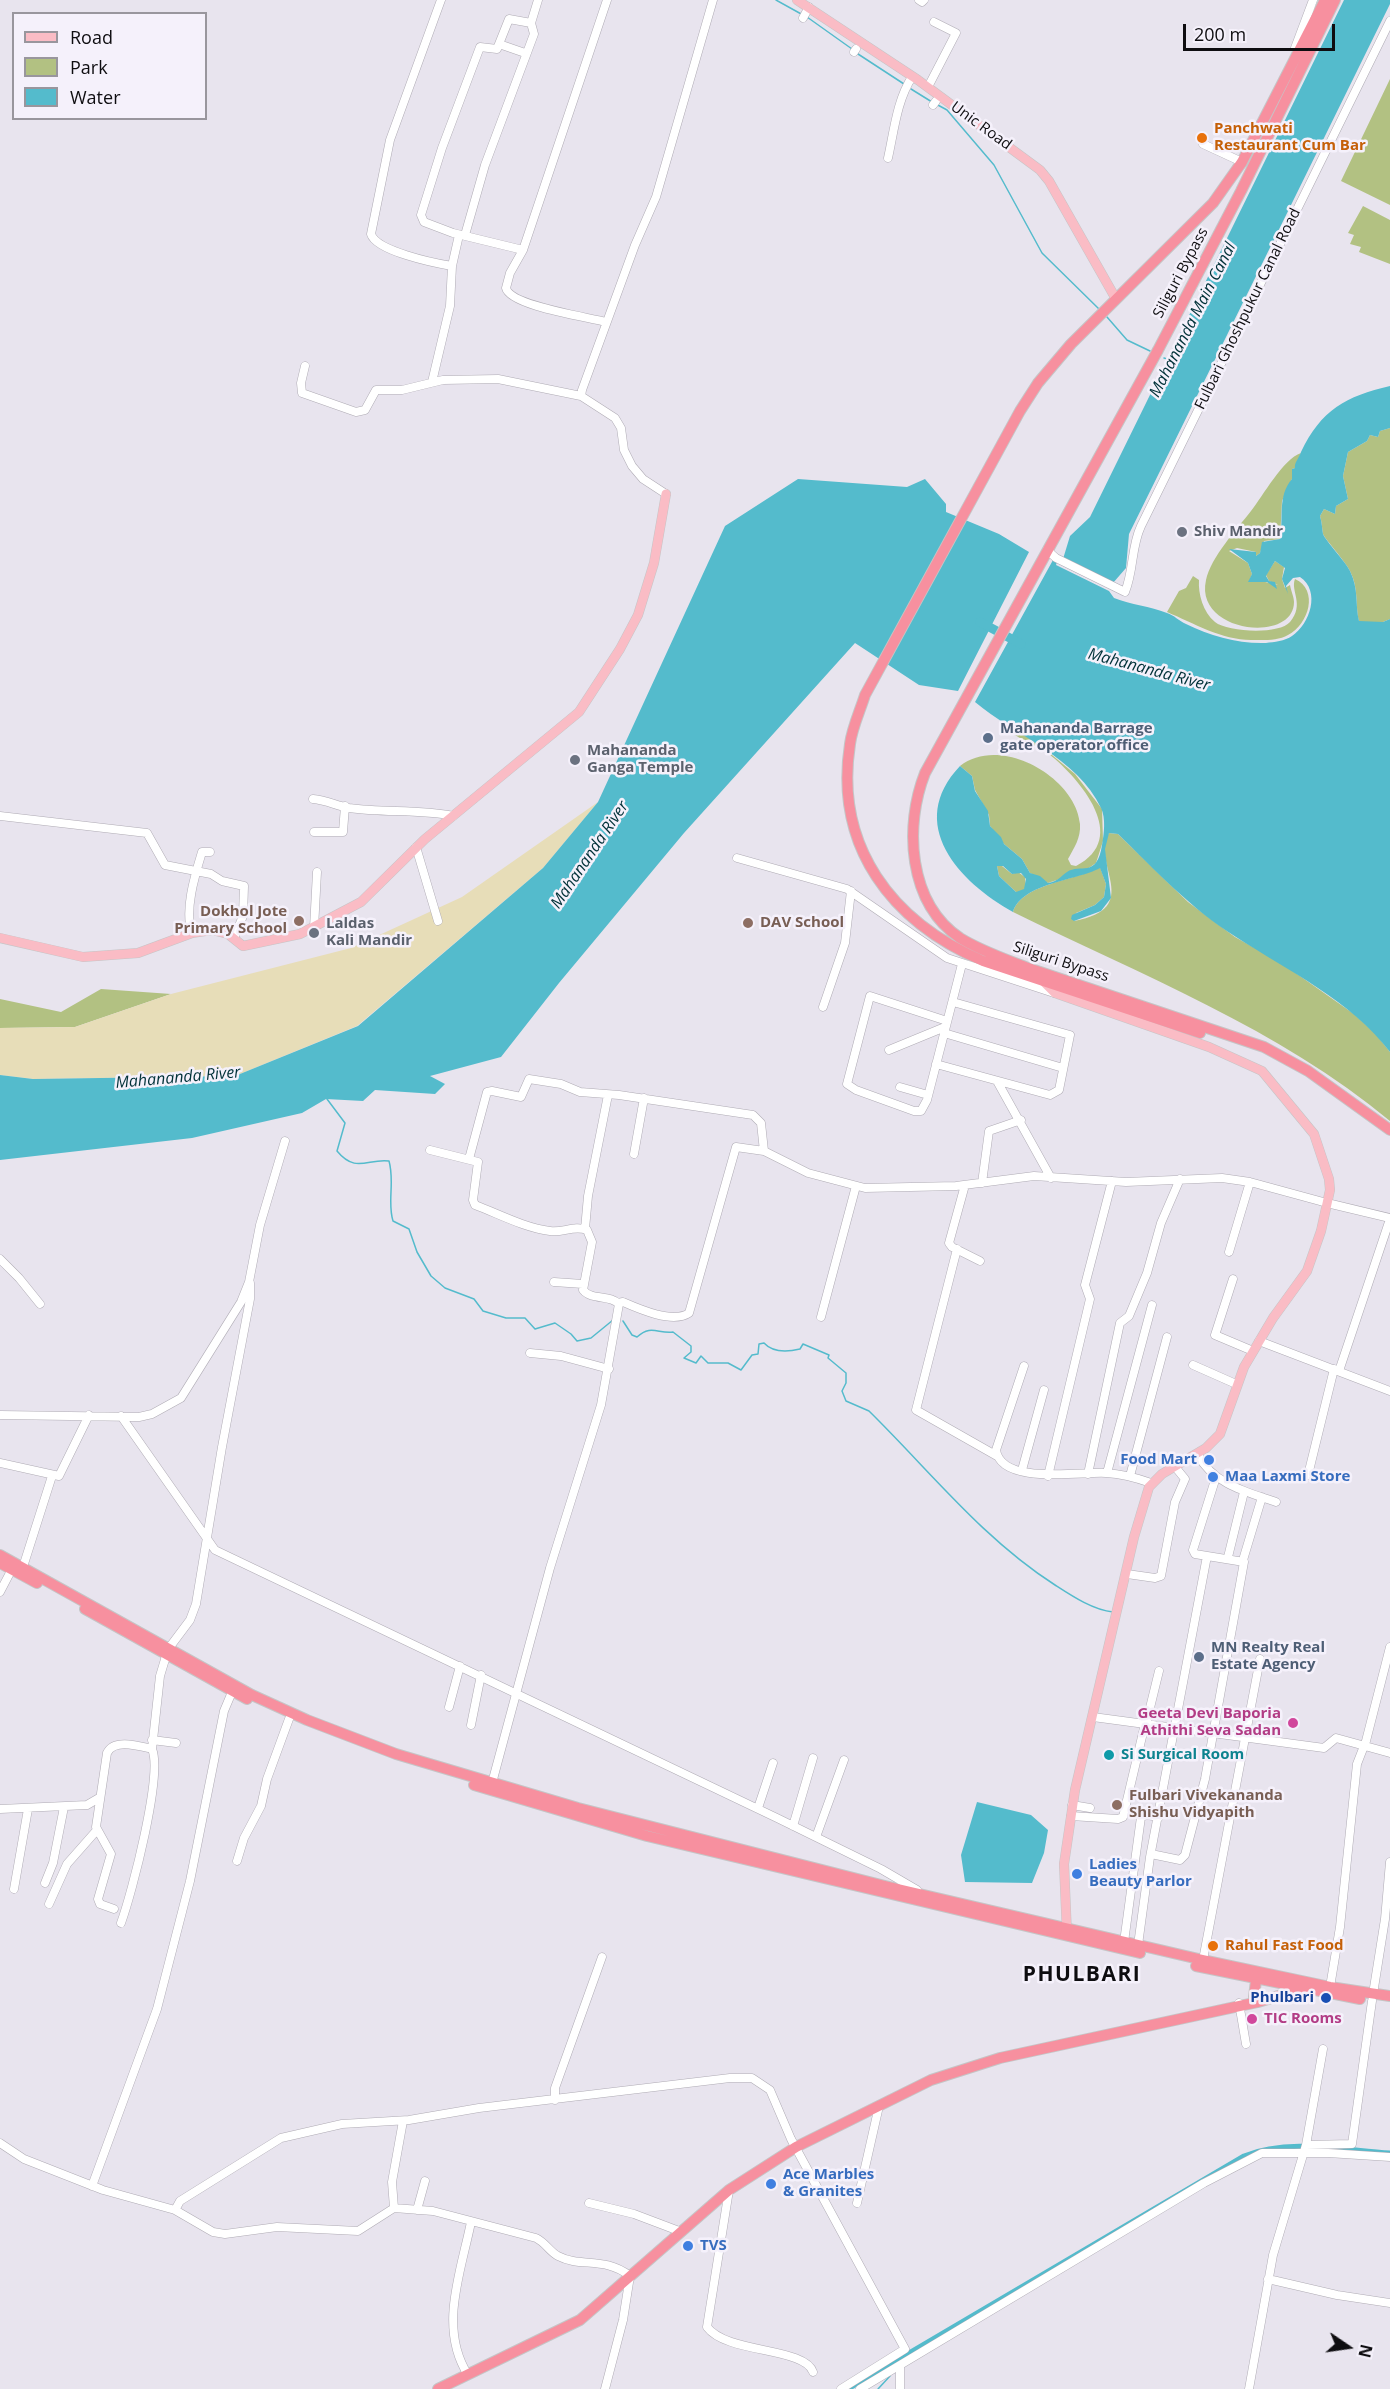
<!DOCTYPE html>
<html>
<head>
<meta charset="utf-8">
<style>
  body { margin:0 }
  #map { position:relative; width:1390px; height:2389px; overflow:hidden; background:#e8e4ee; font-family:"Open Sans",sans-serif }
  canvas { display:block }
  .legend { position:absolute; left:12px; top:12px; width:195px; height:108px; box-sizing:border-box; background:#f5f1fb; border:2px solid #99969d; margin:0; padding:8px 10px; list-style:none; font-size:18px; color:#0e0d10 }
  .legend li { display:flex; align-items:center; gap:12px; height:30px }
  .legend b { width:30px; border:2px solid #99969d }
  .north { position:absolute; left:1318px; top:2317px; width:60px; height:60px; -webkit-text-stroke:4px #f5f1fb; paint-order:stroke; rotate:103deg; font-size:16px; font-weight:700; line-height:24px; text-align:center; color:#0e0d10 }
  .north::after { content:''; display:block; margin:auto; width:21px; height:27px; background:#0e0d10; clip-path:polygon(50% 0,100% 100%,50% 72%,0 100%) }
  .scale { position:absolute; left:1183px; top:24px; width:152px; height:27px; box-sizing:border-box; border:3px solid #0e0d10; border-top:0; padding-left:8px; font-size:18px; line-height:21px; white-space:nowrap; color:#0e0d10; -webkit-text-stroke:4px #f5f1fb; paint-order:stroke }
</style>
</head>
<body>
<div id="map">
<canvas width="1390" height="2389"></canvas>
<ul class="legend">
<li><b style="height:8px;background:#fabcc5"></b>Road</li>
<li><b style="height:16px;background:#b2c182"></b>Park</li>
<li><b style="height:16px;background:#54bbcc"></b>Water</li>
</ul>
<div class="north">N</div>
<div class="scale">200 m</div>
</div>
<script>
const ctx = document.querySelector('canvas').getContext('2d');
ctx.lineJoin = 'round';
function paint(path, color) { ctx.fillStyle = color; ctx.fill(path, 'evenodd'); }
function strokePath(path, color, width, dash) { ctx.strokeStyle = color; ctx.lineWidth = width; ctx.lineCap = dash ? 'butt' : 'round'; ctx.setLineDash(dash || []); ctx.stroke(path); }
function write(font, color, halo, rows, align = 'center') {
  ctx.font = font + ' "Open Sans",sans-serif'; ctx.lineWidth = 5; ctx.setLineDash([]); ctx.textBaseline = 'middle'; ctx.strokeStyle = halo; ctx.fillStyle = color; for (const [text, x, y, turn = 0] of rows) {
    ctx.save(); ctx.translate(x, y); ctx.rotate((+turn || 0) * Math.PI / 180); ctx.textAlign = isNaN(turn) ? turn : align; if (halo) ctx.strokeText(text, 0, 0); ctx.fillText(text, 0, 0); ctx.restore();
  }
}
const green = new Path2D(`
  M1390 79V205L1341 181Z
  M1363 206 1390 220V264L1359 252 1361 247 1350 244 1354 235 1348 233Z
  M1390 428V619L1383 622H1359C1355 605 1359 588 1350 571 1346 562 1325 539 1323 534 1322 529 1322 522 1320 516L1324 509 1335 514 1336 506 1348 499 1343 476 1348 452 1367 441 1370 435 1378 437 1380 431Z
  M1301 453 1295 468 1292 469V479L1282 501 1280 539 1264 541 1260 553 1256 556V552L1237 548 1229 551 1248 563 1252 574 1249 582 1261 581 1278 585 1269 581 1266 575 1275 561 1284 567 1282 579 1285 588 1290 585C1291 591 1294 597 1294 602 1294 644 1194 633 1206 580 1211 557 1237 529 1251 511 1263 496 1283 459 1301 453Z
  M1193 576 1199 580C1198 594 1203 612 1215 622 1227 632 1279 635 1290 622 1305 604 1290 591 1295 579 1319 590 1309 624 1288 635 1278 641 1263 640 1251 640 1222 640 1193 623 1167 612L1179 591 1186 588Z
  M1010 730H1017L1035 741 1075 774 1102 809 1103 841 1096 863 1086 870 1048 883 1030 873 1022 859 1004 844 990 826 989 815 975 790 972 776 960 766C1000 734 1076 777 1080 824 1081 838 1074 848 1068 859L1071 865 1076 866C1131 838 1080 779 1049 754 1038 746 1015 738 1010 730Z
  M1109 833 1118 834 1188 902 1235 937 1280 962 1354 1014 1375 1033 1390 1052V1121C1280 1029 1141 975 1013 912 1022 883 1076 881 1100 867L1106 884 1104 897 1095 905 1076 913 1074 921C1145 908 1090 864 1109 833Z
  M997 866H1002L1012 874 1018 872 1025 877 1026 887 1022 892H1016L999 876Z
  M101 989 171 994 75 1027 0 1028V999L61 1012Z`);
const sand = new Path2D(`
  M598 802 543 868 357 1026 235 1076 33 1079 0 1075V1028L75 1027 171 994 351 948 462 897Z`);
const water = new Path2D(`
  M1344 0H1390V4L1129 534 1126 568 1113 583 1063 559 1070 536 1090 517Z
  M1390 386V428L1380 431 1378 437 1370 435 1367 441 1348 452 1343 476 1348 499 1336 506 1335 514 1324 509 1320 516C1322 522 1322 529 1323 534 1325 540 1346 562 1350 571 1359 589 1355 605 1359 621L1383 622 1390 619V1052C1350 1000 1290 972 1236 937 1191 909 1155 870 1118 834L1109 833 1105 849 1111 898 1101 911 1074 921 1071 919 1072 915 1095 905 1104 897 1106 884 1100 868C1076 881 1022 883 1013 912 959 882 905 824 960 766L972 776 975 791 988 811 990 826 1001 837 1004 844 1022 859 1030 873 1040 876 1048 883C1058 881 1060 877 1067 872 1080 863 1097 879 1102 845 1104 834 1106 818 1101 808 1078 758 1014 735 975 702L1053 560 1057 562 1056 565 1109 591 1114 598C1131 605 1150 606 1167 613 1174 615 1179 621 1186 624 1210 636 1239 644 1266 643 1274 642 1285 641 1292 636 1310 624 1321 591 1300 577L1293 578 1286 586 1288 594 1282 579 1285 568 1275 561 1266 576 1269 581 1275 582 1277 589 1267 582H1248L1252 574 1248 563 1229 549 1256 552V556L1260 553 1262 542 1280 539C1284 519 1277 496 1292 479V469L1295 468C1294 463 1299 458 1301 452 1321 410 1346 396 1390 386ZM997 866H1003L1012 874 1021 873 1026 879 1024 889 1016 892 999 876Z
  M798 479 907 487 925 479 946 504V512L999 534 1029 552 958 691 919 685 855 643 684 833 559 983 501 1057 430 1076 445 1084 435 1094 375 1090 363 1101 326 1099 302 1113 192 1138 0 1160V1075L33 1079 235 1076 358 1026 543 868 598 802 725 526Z
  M977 1802 1031 1815 1048 1830 1044 1853 1032 1883 965 1882 961 1855Z`);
const stream = new Path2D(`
  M776 0 803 15
  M807 17 852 49
  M858 54 904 84
  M911 89 932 102
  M936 104 947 110 994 165 1042 253 1099 309
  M1107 317 1127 340 1150 351
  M1164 358 1167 359
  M327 1099 345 1123 337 1151C356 1174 368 1158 389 1161 395 1182 387 1202 393 1221L409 1229 417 1252 431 1276 445 1288 474 1299 483 1311 506 1318H525L535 1329 555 1323 571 1334 577 1341 591 1338 613 1320
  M623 1321 632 1335 637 1337C651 1324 658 1334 673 1332L691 1346V1352L684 1358 696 1363 701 1356 708 1363H728L741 1370 752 1355 758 1354 759 1344 764 1343C773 1353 787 1352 800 1349L803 1344 829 1355 828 1358 846 1373V1383L842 1391 846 1401 869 1411C930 1471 982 1538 1055 1585 1072 1596 1093 1610 1113 1612
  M878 2389 890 2376`);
const canal = new Path2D(`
  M848 2389 1244 2156C1288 2138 1343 2150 1390 2153`);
const river = new Path2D(`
  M980 622 1021 644`);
const minor = new Path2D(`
  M441 0 390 140 371 234C376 251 434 263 452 266
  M919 0 922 2 924 0
  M803 18 809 7
  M499 44 525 53
  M1295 48 1313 0
  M854 52 856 49
  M928 87 956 33 934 22
  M933 105 936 101
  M1203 144 1242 162
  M888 158C894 131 897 100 912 77
  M465 235 485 165 534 34 531 23
  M523 250 453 233 424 222 421 215 442 148 480 47 497 49 509 19 531 23 538 0
  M606 322C588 317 510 306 506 288L510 273 523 250 607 0
  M305 366 301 383 302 393 356 412 365 410 376 390H402L443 380 498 379 581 396
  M432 382 450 306 452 266 459 235
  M666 494 643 479 632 466 624 450 621 428 615 418 581 396 582 390 635 245 656 197 713 0
  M1047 550 1056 558 1125 592C1134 570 1131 547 1141 526L1390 21
  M313 799C326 800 337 806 349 808 384 813 419 809 453 816
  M0 816 147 833 165 865 211 874 222 881 244 886 243 916 234 938
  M314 832H343L345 806
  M416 847 438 921
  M737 858 847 889 947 958 1054 993
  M314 928 317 872
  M192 933C184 910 195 875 202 852H210
  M823 1007 845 943 851 891
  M947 1021 870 996 847 1084 856 1090 914 1111H921L927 1100 962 964
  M944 1033 1063 1068
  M889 1050 945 1027
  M936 1064 1050 1095 1059 1090 1070 1035 953 1002
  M997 1081 1051 1178
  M900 1087 928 1095
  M430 1150 478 1162 473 1200 475 1205C499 1214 525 1228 550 1231 563 1233 574 1225 587 1230L592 1242 583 1290C592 1301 610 1294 619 1304L601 1405 550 1568 492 1783
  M634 1154 644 1098
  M469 1159 487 1092 492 1091 521 1097 529 1079 561 1084 580 1092 619 1095 753 1115 761 1123 764 1151
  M982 1183 989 1131 1021 1120
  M965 1185 949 1243 952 1247 980 1261
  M1327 1203 1390 1218
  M585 1229 588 1196 608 1095
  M957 1249 916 1410 997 1456
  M1229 1252 1250 1182
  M0 1259 19 1278 40 1304
  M1233 1279 1215 1335 1253 1351
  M554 1282 583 1284
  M618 1303 623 1302C639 1309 673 1324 689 1313L736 1147 764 1151 808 1173 865 1188 956 1186 1034 1176 1126 1182 1222 1178 1250 1182 1327 1203
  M821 1317 856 1186
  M1259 1341 1390 1391
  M530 1353 561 1356 609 1369
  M1193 1365 1236 1384
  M1024 1366 996 1450C1001 1486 1083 1471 1106 1473 1122 1474 1137 1478 1151 1483
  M1339 1371 1390 1219
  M0 1415 139 1417 152 1414 181 1398 241 1302 249 1282 260 1225 285 1141
  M121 1416 215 1550 777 1818 881 1869 917 1890
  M1198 1455C1213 1484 1247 1492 1276 1502
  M0 1463 59 1476 89 1415
  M1022 1470 1044 1390
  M1107 1473 1152 1305
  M1088 1474 1120 1323 1129 1316 1147 1273 1161 1223 1180 1179
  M1308 1475 1334 1369
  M1048 1476 1090 1299 1085 1285 1112 1181
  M1130 1476 1167 1337
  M1228 1557 1244 1492
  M1243 1560 1262 1497
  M23 1567 52 1476
  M1127 1574 1155 1578 1161 1576 1175 1502 1185 1479 1176 1468
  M0 1592 12 1569
  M169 1648 190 1620 196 1604 222 1447 250 1299V1283
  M449 1707 460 1666
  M1093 1717 1324 1748 1336 1738 1390 1753
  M1146 1724 1159 1671
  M471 1725 481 1675
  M152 1740 176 1743
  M1072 1805 1090 1808
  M758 1808 773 1763
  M0 1809 87 1805 99 1798
  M1071 1816 1118 1819 1123 1817 1145 1724
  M793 1826 813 1758
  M816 1837 844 1760
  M1151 1854 1180 1860 1185 1855 1205 1779 1244 1562 1195 1554 1193 1550 1216 1477
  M237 1861 244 1838 261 1806 267 1779 289 1719
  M45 1883 53 1863 64 1807
  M14 1889 28 1809
  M49 1904 67 1864 97 1830
  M114 1909 100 1904 98 1899 111 1854 96 1827 107 1753C114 1738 139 1746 152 1749L160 1676 166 1656
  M121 1923C132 1893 163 1774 152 1749
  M1124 1942 1141 1817 1147 1815 1159 1817
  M1138 1945 1150 1857 1207 1556
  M1203 1960 1260 1659
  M1330 1987 1340 1927 1357 1764 1366 1741 1390 1647
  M1373 1994 1385 1919 1390 1862
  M1239 2003 1246 2044
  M555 2100V2088L602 1957
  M0 2143 24 2159 103 2190 175 2210 213 2232 225 2234 277 2227 358 2231 394 2208 433 2211 536 2238C546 2243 549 2251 558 2256 581 2268 604 2256 630 2276L623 2320 605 2389
  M1306 2145 1352 2144 1372 2001
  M92 2186 157 2009 190 1881 224 1711 232 1692
  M729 2190 707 2327C727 2354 805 2347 813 2372
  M589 2203 634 2214 679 2231
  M857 2203 879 2106
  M394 2208 392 2182 403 2121
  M175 2210 180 2201 281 2138 342 2124 409 2120 479 2108 730 2078H752L770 2090 791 2139 905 2349 841 2389
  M417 2210 425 2181
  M1268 2279 1337 2295 1390 2303
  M900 2367V2389
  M468 2375C438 2328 461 2272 471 2222
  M860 2389 1204 2183 1262 2153H1328L1390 2157
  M1249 2389 1273 2255 1306 2145 1323 2049`);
const major = new Path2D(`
  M797 0 918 80 1040 170 1049 181 1116 299
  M0 938 83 957 138 953 192 933 212 930 228 934 243 946 300 934 361 902 425 839 579 712 620 649 638 615 654 563 666 494
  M1044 982 1055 993 1209 1047 1262 1071 1314 1134 1329 1179 1330 1190 1321 1231 1307 1271 1273 1318 1244 1367 1220 1434 1206 1448 1162 1474 1149 1487 1134 1537 1075 1790 1064 1864 1067 1934`);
const highway = new Path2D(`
  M1335 0 1241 191 1158 350 925 773C904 826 908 903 960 938 981 951 1005 959 1028 968L1264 1047 1308 1071 1390 1130
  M1200 1033 983 961C892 922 834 847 850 744 852 728 860 711 865 695L1020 411 1038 383 1071 344 1213 203 1242 162 1325 0
  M0 1555 252 1695 307 1720 396 1754 578 1808 885 1886 1203 1960 1330 1987 1390 1996
  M0 1563 37 1583
  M85 1609 247 1699
  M474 1785 647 1836 1140 1953
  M1196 1966 1360 1999
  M1254 1997 1256 1980
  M438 2389 580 2320 729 2190 796 2147 931 2080 1000 2058 1258 2002 1302 1989`);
const markers = [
  [1202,138,6,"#e8710a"],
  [1182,532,6,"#6b7280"],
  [988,738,6,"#5c6f8a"],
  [575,760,6,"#6b7280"],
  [299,921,6,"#8d6e63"],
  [748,923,6,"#8d6e63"],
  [314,933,6,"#6b7280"],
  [1209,1460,6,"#3f7fe0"],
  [1213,1477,6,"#3f7fe0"],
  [1199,1657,6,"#5c6f8a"],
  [1293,1723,6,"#d1479c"],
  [1109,1755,6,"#0f9aa8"],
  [1117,1805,6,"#8d6e63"],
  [1077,1874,6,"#3f7fe0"],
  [1213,1946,6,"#e8710a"],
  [1326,1998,6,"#1a4fb4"],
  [1252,2019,6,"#d1479c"],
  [771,2184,6,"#3f7fe0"],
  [688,2246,6,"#3f7fe0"]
];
const streetNames = [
  ["Unic Road",981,126,36],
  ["Siliguri Bypass",1181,273,-62],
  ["Fulbari Ghoshpukur Canal Road",1248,309,-64],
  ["Siliguri Bypass",1061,962,18]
];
const foodNames = [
  ["Panchwati",1214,129],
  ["Restaurant Cum Bar",1214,146],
  ["Rahul Fast Food",1225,1946]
];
const worshipNames = [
  ["Shiv Mandir",1194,532],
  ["Mahananda",587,751],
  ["Ganga Temple",587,768],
  ["Laldas",326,924],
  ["Kali Mandir",326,941]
];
const serviceNames = [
  ["Mahananda Barrage",1000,729],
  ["gate operator office",1000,746],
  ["MN Realty Real",1211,1648],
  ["Estate Agency",1211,1665]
];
const educationNames = [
  ["Dokhol Jote",287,912,"right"],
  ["Primary School",287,929,"right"],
  ["DAV School",760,923],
  ["Fulbari Vivekananda",1129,1796],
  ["Shishu Vidyapith",1129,1813]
];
const shopNames = [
  ["Food Mart",1197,1460,"right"],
  ["Maa Laxmi Store",1225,1477],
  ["Ladies",1089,1865],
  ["Beauty Parlor",1089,1882],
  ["Ace Marbles",783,2175],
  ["& Granites",783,2192],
  ["TVS",700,2246]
];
const hotelNames = [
  ["Geeta Devi Baporia",1281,1714],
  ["Athithi Seva Sadan",1281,1731],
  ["TIC Rooms",1264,2019,"left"]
];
const cultureNames = [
  ["Si Surgical Room",1121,1755]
];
const transitNames = [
  ["Phulbari",1314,1998]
];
const waterNames = [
  ["Mahananda Main Canal",1193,320,-63],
  ["Mahananda River",1149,670,15],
  ["Mahananda River",590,855,-56],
  ["Mahananda River",178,1078,-5]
];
const districtNames = [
  ["PHULBARI",1082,1975]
];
paint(green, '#b2c182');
paint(sand, '#e7ddb8');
paint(water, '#54bbcc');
strokePath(stream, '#54bbcc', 1.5);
strokePath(canal, '#54bbcc', 5);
strokePath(river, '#54bbcc', 9);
strokePath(minor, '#afabb4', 9);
strokePath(major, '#c5c5c6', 10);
strokePath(highway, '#c5c5c6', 12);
strokePath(minor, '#fff', 8);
strokePath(major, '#fabcc5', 9);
strokePath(highway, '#f7909f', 10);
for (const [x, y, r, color] of markers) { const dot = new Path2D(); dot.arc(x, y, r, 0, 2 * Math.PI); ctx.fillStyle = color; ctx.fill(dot); strokePath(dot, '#f5f1fb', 2); }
write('15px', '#0e0d10', '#f5f1fb', streetNames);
write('bold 15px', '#c56008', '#f5f1fb', foodNames, 'left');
write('bold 15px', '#5b616d', '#f5f1fb', worshipNames, 'left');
write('bold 15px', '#4e5e75', '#f5f1fb', serviceNames, 'left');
write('bold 15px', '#785e54', '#f5f1fb', educationNames, 'left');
write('bold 15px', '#366cbe', '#f5f1fb', shopNames, 'left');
write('bold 15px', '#b23c85', '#f5f1fb', hotelNames, 'right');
write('bold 15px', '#0d838f', '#f5f1fb', cultureNames, 'left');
write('bold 15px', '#164399', '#f5f1fb', transitNames, 'right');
write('italic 16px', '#003138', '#f5f1fb', waterNames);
ctx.letterSpacing = '1.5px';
write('bold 21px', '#0e0d10', '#f5f1fb', districtNames);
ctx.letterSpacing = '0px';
</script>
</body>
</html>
